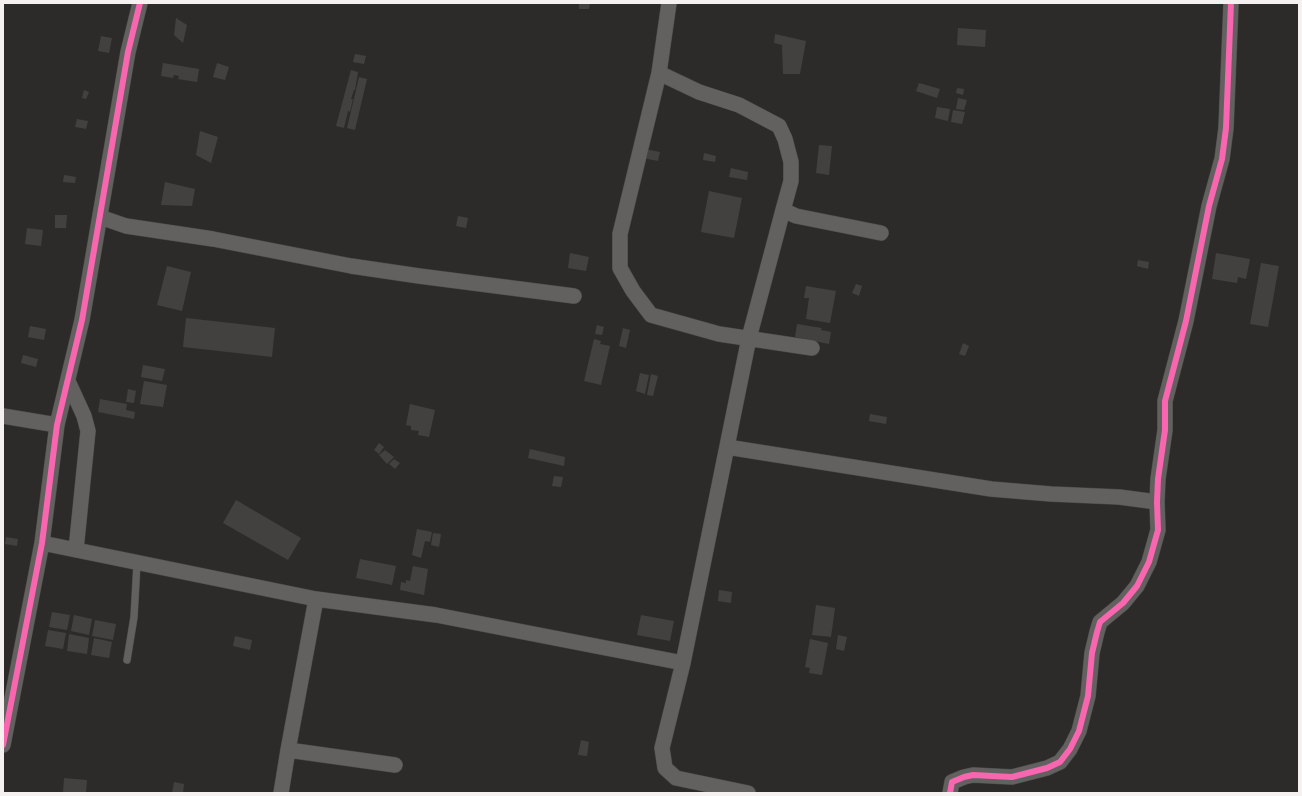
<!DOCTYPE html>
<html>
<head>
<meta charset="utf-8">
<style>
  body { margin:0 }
  #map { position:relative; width:1302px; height:796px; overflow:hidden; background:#2d2b2a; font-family:Roboto,sans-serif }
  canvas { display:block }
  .frame { position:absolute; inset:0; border:4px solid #f4f1f0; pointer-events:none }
</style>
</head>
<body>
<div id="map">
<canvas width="1302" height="796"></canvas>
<div class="frame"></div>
</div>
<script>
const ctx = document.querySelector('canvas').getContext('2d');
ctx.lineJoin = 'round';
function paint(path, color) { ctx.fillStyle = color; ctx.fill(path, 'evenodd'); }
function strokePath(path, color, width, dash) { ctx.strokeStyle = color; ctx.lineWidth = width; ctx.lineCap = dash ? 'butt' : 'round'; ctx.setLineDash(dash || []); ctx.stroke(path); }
const building = new Path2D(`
  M579 3H590L589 9H579Z
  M176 18 187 25 183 43 174 35Z
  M958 28 986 30 985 47 957 45Z
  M775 34 806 41 800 74H783L782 45 774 43Z
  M101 36 112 38 109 53 98 51Z
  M355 54 366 56 364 64 353 62Z
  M163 63 199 69 197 82 178 79 179 76 174 75 173 78 161 76Z
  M217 63 229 67 225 80 213 77Z
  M351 70 358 72 355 90H354L351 99H353L350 112 348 111 344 128 336 126Z
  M359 77 367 79 355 130 347 128Z
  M919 83 940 89 937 98 916 91Z
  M957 88 964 89 963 95 956 93Z
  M84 90 89 92 86 99 82 98Z
  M958 98 967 100 964 110 956 109Z
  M937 107 950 109 948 121 935 118Z
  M953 110 965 112 962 124 951 122Z
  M77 119 88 121 86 129 75 127Z
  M200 131 218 137 211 163 196 155Z
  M819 145 832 146 829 175 816 173Z
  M645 149 660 152 658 161 643 158Z
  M704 153 716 156 715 162 703 160Z
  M731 168 748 172 747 180 729 177Z
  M64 175 76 177 75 183 63 182Z
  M165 182 195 189 192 206 161 205Z
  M709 191 742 198 734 238 701 232Z
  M55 215H67L66 228H55Z
  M458 216 468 218 466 228 456 226Z
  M27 228 43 230 41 246 25 244Z
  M570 253 589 257 586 271 568 268Z
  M1216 253 1250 259 1246 279 1238 277 1237 283 1212 279Z
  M1138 260 1149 262 1148 269 1137 266Z
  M1261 263 1279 266 1268 327 1250 324Z
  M167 266 191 272 182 311 157 305Z
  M856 284 862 286 859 296 852 293Z
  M806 286 836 291 830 323 806 319 809 298H804Z
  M186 318 275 328 272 357 183 347Z
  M797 324 822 328 821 330 831 332 829 344 795 337Z
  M597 325 604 327 602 335 595 334Z
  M30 326 46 329 44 340 28 337Z
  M623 328 630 330 626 348 619 346Z
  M594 339 601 341 600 344 610 346 601 385 584 381Z
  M963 343 969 346 965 356 959 354Z
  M23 355 38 359 36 367 21 363Z
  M143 365 165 369 162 381 141 377Z
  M640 373 649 375 645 394 636 391Z
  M651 374 658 376 653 396 647 395Z
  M144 381 167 385 163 407 140 404Z
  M128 389 136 391 134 403 126 402Z
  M100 399 127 404 126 410 135 412 134 419 98 412Z
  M410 404 435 410 429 437 418 435 419 431 411 430V426L406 425Z
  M870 414 887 417 886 424 869 421Z
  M379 443 384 447 379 454 374 450Z
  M530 449 565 457 564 466 528 458Z
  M385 450 394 457 387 464 379 455Z
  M394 459 400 463 395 469 389 464Z
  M554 476 563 477 561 487 552 486Z
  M236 500 301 538 288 560 223 523Z
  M417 529 432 532 430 542 425 541 421 558 412 555Z
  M433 533 441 534 439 547 431 545Z
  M6 537 18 539 17 546 5 544Z
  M360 559 396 566 392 585 356 578Z
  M413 566 428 569 424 595 400 590 401 582 406 583V580L410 581Z
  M719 590 732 592 731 603 718 601Z
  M816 605 835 608 831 637 812 635Z
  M52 612 70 615 67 630 49 627Z
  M74 615 92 619 89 635 71 631Z
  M641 615 674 621 670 641 637 635Z
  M95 620 116 624 113 640 92 636Z
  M48 630 66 633 63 649 45 646Z
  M69 634 89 638 87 654 67 651Z
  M838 635 847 637 844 651 836 649Z
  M235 636 252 640 250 650 233 646Z
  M94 638 112 642 109 658 91 655Z
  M810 639 828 643 822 675 809 673 810 668 805 667Z
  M581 740 589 742 587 756 578 755Z
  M64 778 87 780 86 793H63Z
  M174 782 184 784 183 793H172Z`);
const service = new Path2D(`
  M127 660 134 617 137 563`);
const minor = new Path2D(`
  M669 3 659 73 699 92 739 105 779 126 785 139 791 162V181L783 210 796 216 881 233
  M659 73 620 234V268L633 291 651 315 719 334 812 348
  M100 217 126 226 213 239 351 266 419 276 574 296
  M68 381 84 416 88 431 76 550
  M3 416 57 425
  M727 447 991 489 1051 494 1119 497 1157 502
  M42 543 316 599 436 615 683 663
  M3 745 42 543 57 425 82 320 128 52 140 3
  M288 750 395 765
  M281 793 288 750 316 599
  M748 793 676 778 665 768 662 748 683 663 749 338 783 210
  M950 793 952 782 964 777 973 775 1012 777 1047 768 1060 762 1070 749 1079 731 1088 696 1092 653 1097 632 1100 622 1123 603 1137 586 1149 562 1158 530 1157 502 1158 479 1165 430V401L1186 321 1209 206 1222 159 1226 128 1231 3`);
const cycleway = new Path2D(`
  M3 745 42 543 57 425 82 320 128 52 140 3
  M950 793 952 782 964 777 973 775 1012 777 1047 768 1060 762 1070 749 1079 731 1088 696 1092 653 1097 632 1100 622 1123 603 1137 586 1149 562 1158 530 1157 502 1158 479 1165 430V401L1186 321 1209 206 1222 159 1226 128 1231 3`);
paint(building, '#424140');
strokePath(service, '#4a4847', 8);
strokePath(minor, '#4a4847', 16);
strokePath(service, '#626160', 7);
strokePath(minor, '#626160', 15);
strokePath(cycleway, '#f766af', 6);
</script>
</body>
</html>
